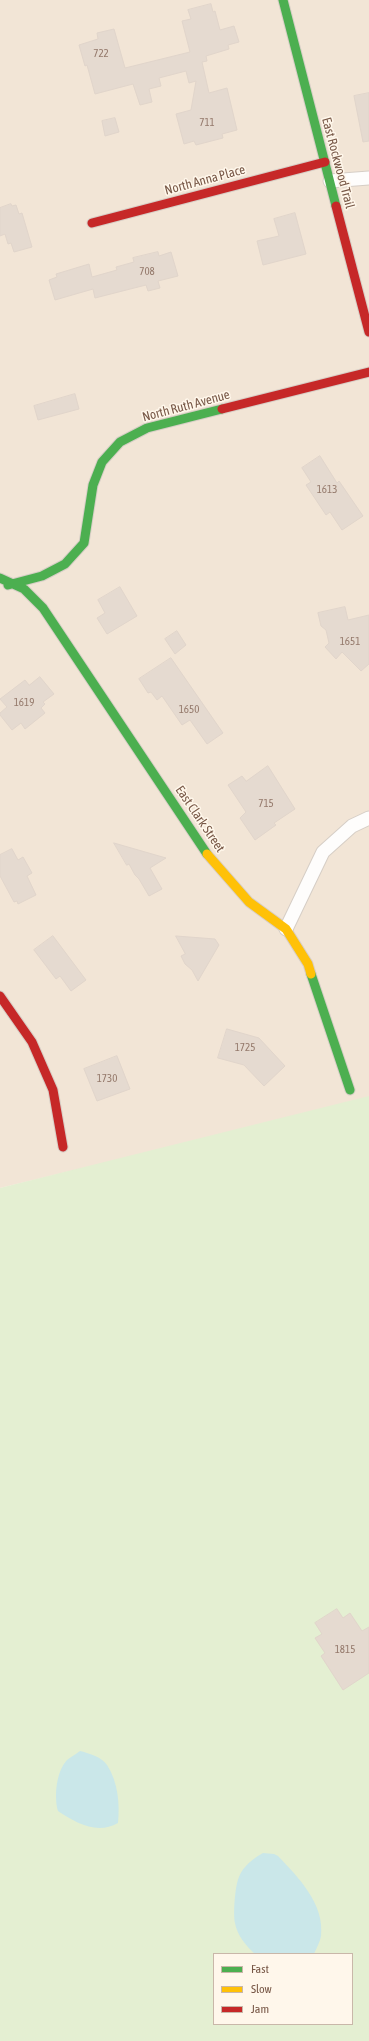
<!DOCTYPE html>
<html>
<head>
<meta charset="utf-8">
<style>
  body { margin:0 }
  #map { position:relative; width:369px; height:2041px; overflow:hidden; background:#f8f2e9; font-family:"Asap Condensed",sans-serif }
  canvas { display:block }
  .legend { position:absolute; left:213px; top:1953px; width:140px; height:72px; box-sizing:border-box; background:#fff7eb; border:1px solid #c9b7a9; margin:0; padding:5px 7px; list-style:none; font-size:12px; color:#785847 }
  .legend li { display:flex; align-items:center; gap:8px; height:20px }
  .legend b { width:20px; border:1px solid #c9b7a9 }
</style>
</head>
<body>
<div id="map">
<canvas width="369" height="2041"></canvas>
<ul class="legend">
<li><b style="height:5px;background:#4caf50"></b>Fast</li>
<li><b style="height:5px;background:#ffc107"></b>Slow</li>
<li><b style="height:5px;background:#c62828"></b>Jam</li>
</ul>
</div>
<script>
const ctx = document.querySelector('canvas').getContext('2d');
ctx.lineJoin = 'round';
function paint(path, color) { ctx.fillStyle = color; ctx.fill(path, 'evenodd'); }
function strokePath(path, color, width, dash) { ctx.strokeStyle = color; ctx.lineWidth = width; ctx.lineCap = dash ? 'butt' : 'round'; ctx.setLineDash(dash || []); ctx.stroke(path); }
function write(font, color, halo, rows, align = 'center') {
  ctx.font = font + ' "Asap Condensed",sans-serif'; ctx.lineWidth = 3; ctx.setLineDash([]); ctx.textBaseline = 'middle'; ctx.strokeStyle = halo; ctx.fillStyle = color; for (const [text, x, y, turn = 0] of rows) {
    ctx.save(); ctx.translate(x, y); ctx.rotate((+turn || 0) * Math.PI / 180); ctx.textAlign = isNaN(turn) ? turn : align; if (halo) ctx.strokeText(text, 0, 0); ctx.fillText(text, 0, 0); ctx.restore();
  }
}
const residential = new Path2D(`
  M0 0H369V1099L0 1188Z`);
const green = new Path2D(`
  M369 1096V2041H0V1188ZM214 1954H352V2024H214Z`);
const water = new Path2D(`
  M80 1751C88 1753 102 1757 107 1765 118 1782 120 1804 118 1823 97 1835 76 1823 58 1811 54 1797 56 1772 67 1760 71 1757 76 1754 80 1751Z
  M263 1853 274 1854 278 1856C298 1877 325 1904 321 1936 320 1942 316 1949 314 1954H255C246 1946 237 1935 235 1923 233 1914 235 1885 239 1877 243 1866 254 1858 263 1853Z`);
const building = new Path2D(`
  M211 4 213 12 215 11 220 30 234 26 239 42 228 45 229 49 206 56 207 61 202 62 209 93 227 88 237 130 222 134 223 138 196 145 194 141 184 144 176 114 191 110 196 81 189 83 186 71 159 78 161 86 149 89 152 102 140 105 133 84 95 94 87 65 85 66 79 45 98 39 97 33 114 29 125 68 190 52 182 21 191 19 188 10Z
  M369 93V141L363 142 354 96Z
  M115 118 119 132 105 136 102 121Z
  M11 204 12 206 16 205 19 214 22 213 32 247 14 252 11 243 8 244 5 234 0 236V208Z
  M295 213 306 254 263 265 257 241 279 236 274 219Z
  M158 252 159 256 171 252 178 276 158 281 160 288 148 291 146 285 95 298 93 289 55 300 49 280 57 277 56 274 89 264 92 277 117 270 116 267 134 262 133 258Z
  M75 394 79 409 38 420 34 406Z
  M320 456 337 483 339 481 363 516 342 530 330 512 326 515 306 485 311 482 302 468Z
  M120 587 137 616 107 634 97 618 105 613 98 600Z
  M345 607 348 620 369 615V664L361 671 342 652 336 659 325 647 329 643 326 630 321 626 318 613Z
  M177 631 186 645 175 654 165 639Z
  M171 658 223 733 207 744 190 720 182 725 162 696 157 700 151 692 148 693 139 679Z
  M40 677 54 694 43 702 45 704 41 708 45 713 25 729 21 723 12 730 0 715V713L7 707 0 699 25 680 29 685Z
  M268 766 295 809 274 823 276 825 255 840 240 818 246 812 228 785 242 776 246 781Z
  M114 843 166 858 150 868 162 889 149 896 139 879 135 875 129 864 127 865Z
  M12 849 18 860 23 857 32 873 27 876 36 895 18 904 17 901 14 902 0 876V855Z
  M53 936 86 980 71 991 60 976 56 979 34 950Z
  M176 936 215 939 219 945 198 981 192 970 185 964 181 956 185 954Z
  M227 1029 259 1038 285 1066 264 1086 244 1065 218 1058Z
  M117 1056 130 1089 97 1101 84 1069Z
  M337 1609 343 1618 350 1613 362 1631 369 1627V1673L343 1690 321 1656 325 1653 315 1638 322 1634 315 1623Z`);
const street = new Path2D(`
  M330 181 369 178
  M286 929 323 852 352 826 369 818`);
const fast = new Path2D(`
  M283 0 336 206
  M0 578 24 589 43 608 207 854
  M8 585 42 576 65 564 84 543 93 485 102 462 120 442 147 428 222 409
  M311 974 350 1090`);
const slow = new Path2D(`
  M207 854 249 902 286 929 308 964 311 974`);
const jam = new Path2D(`
  M336 206 369 332
  M92 223 325 162
  M222 409 369 372
  M0 996 32 1042 53 1090 63 1147`);
const numberNames = [
  ["722",101,54],
  ["711",207,123],
  ["708",147,272],
  ["1613",327,490],
  ["1651",350,642],
  ["1619",24,703],
  ["1650",189,710],
  ["715",266,804],
  ["1725",245,1048],
  ["1730",107,1079],
  ["1815",345,1650]
];
const streetNames = [
  ["East Rockwood Trail",338,163,75],
  ["North Anna Place",205,180,-15],
  ["North Ruth Avenue",186,406,-15],
  ["East Clark Street",200,819,56]
];
paint(residential, '#f2e5d6');
paint(green, '#e4efd2');
paint(water, '#cae7e9');
paint(building, '#e5dad0');
strokePath(building, '#e1d5cb', 1);
strokePath(street, '#d6cec6', 15);
strokePath(fast, '#d7cec6', 11);
strokePath(slow, '#d7cec6', 11);
strokePath(jam, '#d7cec6', 11);
strokePath(street, '#fefdfc', 13);
strokePath(fast, '#4caf50', 9);
strokePath(slow, '#ffc107', 9);
strokePath(jam, '#c62828', 9);
write('11px', '#957a6c', null, numberNames);
write('13px', '#785847', '#fff7eb', streetNames);
</script>
</body>
</html>
